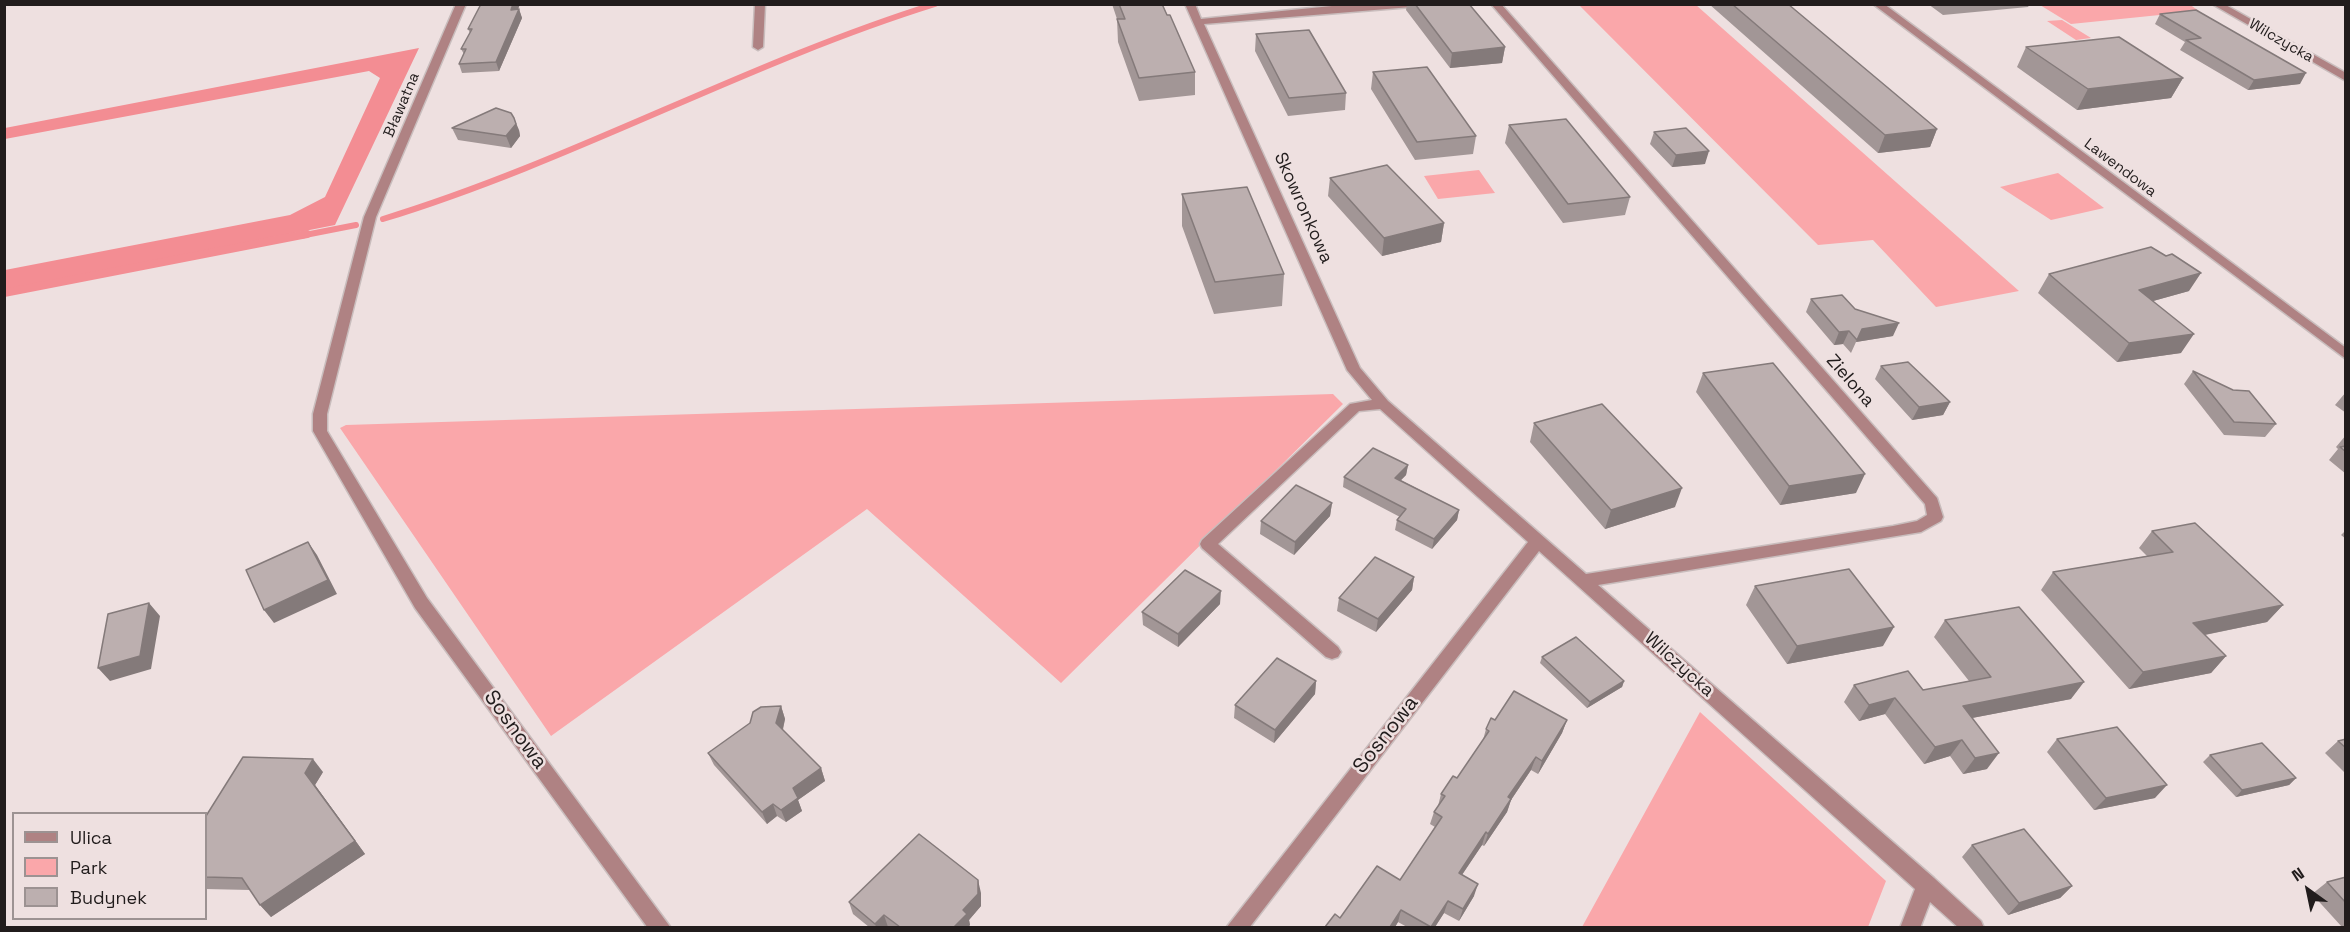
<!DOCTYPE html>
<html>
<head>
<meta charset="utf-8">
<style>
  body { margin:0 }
  #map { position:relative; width:2350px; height:932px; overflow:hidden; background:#eee0e0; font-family:"Space Grotesk",sans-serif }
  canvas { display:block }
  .frame { position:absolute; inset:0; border:6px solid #211c1c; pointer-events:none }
  .legend { position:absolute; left:12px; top:812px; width:195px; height:108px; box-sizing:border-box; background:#eee0e0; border:2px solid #9c9292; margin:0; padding:8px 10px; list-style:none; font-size:18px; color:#211c1c }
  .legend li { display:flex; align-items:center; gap:12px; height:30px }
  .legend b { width:30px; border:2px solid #9c9292 }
  .north { position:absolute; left:2278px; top:860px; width:60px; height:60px; -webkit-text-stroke:4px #eee0e0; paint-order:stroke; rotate:327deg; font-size:16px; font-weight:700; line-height:24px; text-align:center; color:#211c1c }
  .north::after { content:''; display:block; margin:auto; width:21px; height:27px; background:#211c1c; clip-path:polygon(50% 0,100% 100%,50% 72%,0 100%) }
</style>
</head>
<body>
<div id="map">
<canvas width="2350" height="932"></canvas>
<div class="frame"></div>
<ul class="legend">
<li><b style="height:8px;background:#af8283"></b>Ulica</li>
<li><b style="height:16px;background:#faa7aa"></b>Park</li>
<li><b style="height:16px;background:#bcafaf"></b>Budynek</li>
</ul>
<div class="north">N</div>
</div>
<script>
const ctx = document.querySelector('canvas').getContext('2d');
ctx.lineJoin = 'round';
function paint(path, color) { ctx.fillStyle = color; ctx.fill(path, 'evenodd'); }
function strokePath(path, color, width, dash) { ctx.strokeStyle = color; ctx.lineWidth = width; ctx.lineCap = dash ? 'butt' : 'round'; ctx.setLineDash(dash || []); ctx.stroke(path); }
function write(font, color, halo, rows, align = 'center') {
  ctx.font = font + ' "Space Grotesk",sans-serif'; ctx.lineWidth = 5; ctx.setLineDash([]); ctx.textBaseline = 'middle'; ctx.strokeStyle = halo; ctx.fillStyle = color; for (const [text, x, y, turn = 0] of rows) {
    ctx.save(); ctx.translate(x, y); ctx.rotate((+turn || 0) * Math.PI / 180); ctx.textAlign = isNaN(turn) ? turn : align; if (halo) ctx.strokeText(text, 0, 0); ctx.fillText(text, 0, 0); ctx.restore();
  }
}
const green = new Path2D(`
  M2189 4 2199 11 2071 24 2040 5Z
  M1579 5H1696L2019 291 1936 307 1873 240 1818 245Z
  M2062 20 2091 38 2076 40 2047 21Z
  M1479 170 1495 193 1438 199 1424 176Z
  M2058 173 2104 208 2051 220 2000 187Z
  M1333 394 1343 404 1061 683 867 509 551 736 340 428 346 425Z
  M1700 712 1886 881 1868 927H1582Z`);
const forest = new Path2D(`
  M419 48 335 225 5 290V270L290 215 325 197 380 78 369 71 5 139V128Z`);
const streamFar1 = new Path2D(`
  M383 219C573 161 746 63 935 4
  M300 236 356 225`);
const stream = new Path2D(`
  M4 293 307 234`);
const minor = new Path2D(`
  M456 4H466L376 217 327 414V431L427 598 671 928H648L415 608 313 431V414L364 217Z
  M755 4H765L763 47 758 50 753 47Z
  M1185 4H1195L1201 19 1352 4H1415L1411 7 1204 24 1360 368 1388 401 1586 574 1893 526 1917 521 1927 515 1925 504 1491 4H1501L1937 498 1943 517 1941 521 1921 532 1598 585 1934 878 1981 921 1984 928H1959L1930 902 1920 928H1900L1915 889 1539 551 1249 928H1226L1528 542 1380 409 1359 411 1218 544 1338 647 1341 652 1338 657 1332 659 1326 657 1202 548 1200 544 1202 540 1350 404 1372 400 1347 370Z
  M1873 4H1884L2346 348V359Z
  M2212 4H2224L2346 73V81Z`);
const wall = new Path2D(`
  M481 4H520L518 9H519L522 18 499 71 462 73 459 64 464 54 461 49 470 33 468 29Z
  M1112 4H1162L1195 72V95L1139 101 1118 42 1117 19Z
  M1407 4H1469L1505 47 1502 63 1450 68 1406 10Z
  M1709 4H1788L1937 129 1930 147 1878 153Z
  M1928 4H2030L2028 7 1943 15Z
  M2160 14 2300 84 2248 90 2180 50 2185 42 2155 24Z
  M1256 34 1346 93 1345 110 1288 116 1255 51Z
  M2026 47 2183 78 2171 98 2077 110 2017 67Z
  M1373 72 1476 136 1473 154 1415 160 1371 89Z
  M1509 125 1630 197 1625 215 1563 223 1505 143Z
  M452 128 519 130 520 136 511 148 458 140Z
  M1654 132 1705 164 1672 167 1650 144Z
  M1330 178 1444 223 1441 242 1382 256 1328 196Z
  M1182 194 1284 274 1282 306 1214 314 1182 226Z
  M2049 274 2189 291 2153 301 2181 353 2117 362 2038 293Z
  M1811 299 1855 309 1893 336 1856 342 1851 353 1843 344 1834 345 1806 312Z
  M1881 366 1950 402 1943 415 1912 420 1875 379Z
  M2193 371 2276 424 2265 437 2224 435 2184 384Z
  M1703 373 1856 493 1780 505 1696 392Z
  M2346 392V413L2335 405Z
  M1534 423 1675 507 1605 529 1530 442Z
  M2346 435V474L2329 460 2338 449 2336 447Z
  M1408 465 1406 475 1401 480 1459 510 1457 520 1432 549 1395 530 1397 520 1400 517 1343 487 1344 477Z
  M1332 503 1330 516 1294 555 1260 534 1261 521Z
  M2346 530V539L2341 535Z
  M2152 531 2283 605 2267 622 2205 635 2226 656 2211 673 2129 689 2041 590 2053 572 2147 556 2139 548Z
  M1414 577 1412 590 1376 632 1337 611 1339 598Z
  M1755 586 1883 646 1787 664 1746 605Z
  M1220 604 1178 647 1143 625 1142 612Z
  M1945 620 2071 699 1972 718 1987 769 1963 774 1950 756 1924 764 1885 714 1859 721 1844 702 1854 685 1923 690 1969 681 1934 637Z
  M1542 657 1624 681 1622 687 1587 708 1540 663Z
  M1316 681 1315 694 1274 743 1234 718 1235 705Z
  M781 706 785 719 783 730 821 768 825 781 798 800 802 811 786 822 777 816 767 824 714 765 708 753Z
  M1495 720H1567L1562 733 1538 774 1531 770 1511 800 1507 812 1484 846 1482 845 1462 875 1474 896 1459 921 1444 913 1435 927H1407L1398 922 1395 927H1325L1400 880 1435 827 1430 824 1434 812 1438 806 1441 794 1457 778 1483 740 1486 729Z
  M2057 739 2155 798 2094 810 2047 752Z
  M2346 739V774L2325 753 2338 741Z
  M2210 755 2296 778 2289 785 2236 797 2203 762Z
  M323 772 315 785 365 854 271 917 260 905 250 890 206 889V816Z
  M1972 845 2072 886 2060 898 2008 915 1962 857Z
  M2346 877V927H2342L2312 894 2327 882Z
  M981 893V906L969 920 970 925 968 927H869L853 914 849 902Z`);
const shadedWall = new Path2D(`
  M513 4H520L514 19 511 10Z
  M519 9 522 18 499 71 496 62Z
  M1505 47 1502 63 1450 68 1452 53Z
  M2306 73 2300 84 2248 90 2254 80Z
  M2183 78 2171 98 2077 110 2088 89Z
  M514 118 519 130 520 136 511 148 506 136Z
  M1937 129 1930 147 1878 153 1885 135Z
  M1709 151 1705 164 1672 167 1676 155Z
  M1444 223 1441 242 1382 256 1384 238Z
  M2201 273 2189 291 2128 308 2139 290Z
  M1899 323 1893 336 1856 342 1862 329Z
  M1849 331 1843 344 1834 345 1839 332Z
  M2194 334 2181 353 2117 362 2129 343Z
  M1950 402 1943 415 1912 420 1919 407Z
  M1408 465 1406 475 1394 487 1395 478Z
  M1865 474 1856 493 1780 505 1789 486Z
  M1682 488 1675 507 1605 529 1611 510Z
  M1332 503 1330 516 1294 555 1295 542Z
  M1459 510 1457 520 1432 549 1434 539Z
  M308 542 317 555 337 594 274 623 264 610Z
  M1414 577 1412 590 1376 632 1378 619Z
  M1221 591 1220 604 1178 647V634Z
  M149 603 160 616 151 669 110 681 98 668Z
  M2283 605 2267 622 2179 640 2193 623Z
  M1894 627 1883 646 1787 664 1797 646Z
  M2226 656 2211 673 2129 689 2143 672Z
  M1316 681 1315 694 1274 743 1275 730Z
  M1624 681 1622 687 1587 708 1590 702Z
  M2084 682 2071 699 1951 722 1963 706Z
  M1895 698 1885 714 1859 721 1869 705Z
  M781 706 785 719 781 736 776 723Z
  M1567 720 1562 733 1538 774 1542 761Z
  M1962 740 1950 756 1924 764 1935 747Z
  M1999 753 1987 769 1963 774 1975 758Z
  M1536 757 1531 770 1511 800 1507 812 1484 846 1488 834 1508 797Z
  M313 759 323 772 315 785 365 854 271 917 260 905 305 773Z
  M821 768 825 781 798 800 802 811 786 822 781 810 793 788Z
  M2296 778 2289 785 2236 797 2242 790Z
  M2167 785 2155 798 2094 810 2106 798Z
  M773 804 777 816 767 824 762 812Z
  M1486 832 1482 845 1455 885 1459 873Z
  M978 880 981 893V906L969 920 970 925 968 927H954Z
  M1478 884 1474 896 1459 921 1463 909Z
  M2072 886 2060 898 2008 915 2019 903Z
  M1448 901 1444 913 1435 927H1431Z
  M1401 910 1398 922 1395 927H1390Z
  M884 915 888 927H876L875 924Z`);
const building = new Path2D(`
  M481 4H513L511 10 519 9 496 62 459 64 466 49H461L472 29H468Z
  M1119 4H1162L1167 15H1170L1195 72 1139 78 1117 19H1125Z
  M1415 4H1469L1505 47 1452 53Z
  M1732 4H1788L1937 129 1885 135Z
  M2196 10 2306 73 2254 80 2186 40 2201 38 2160 14Z
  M1309 30 1346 93 1289 98 1256 34Z
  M2119 37 2183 78 2088 89 2026 47Z
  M1427 67 1476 136 1417 142 1373 72Z
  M496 108 511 113 514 118 516 124 506 136 452 128Z
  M1566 119 1630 197 1568 204 1509 125Z
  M1686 128 1709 151 1676 155 1654 132Z
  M1387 165 1444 223 1384 238 1330 178Z
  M1247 187 1284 274 1215 282 1182 194Z
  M2151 247 2166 256 2172 254 2201 273 2139 290 2194 334 2129 343 2049 274Z
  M1842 295 1855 309 1899 323 1862 329 1857 340 1849 331 1839 332 1811 299Z
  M1908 362 1950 402 1919 407 1881 366Z
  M1773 363 1865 474 1789 486 1703 373Z
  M2193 371 2233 390 2249 391 2276 424 2234 422Z
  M1602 404 1682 488 1611 510 1534 423Z
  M2346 446V452L2340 447Z
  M1373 448 1408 465 1395 478 1459 510 1434 539 1397 520 1406 509 1344 477Z
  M1296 485 1332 503 1295 542 1261 521Z
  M2195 523 2283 605 2193 623 2226 656 2143 672 2053 572 2173 552 2152 531Z
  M308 542 328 580 264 610 246 570Z
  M1375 557 1414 577 1378 619 1339 598Z
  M1849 569 1894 627 1797 646 1755 586Z
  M1185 570 1221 591 1178 634 1142 612Z
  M149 603 140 656 98 668 108 614Z
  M2019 607 2084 682 1963 706 1999 753 1975 758 1962 740 1935 747 1895 698 1869 705 1854 685 1908 671 1923 690 1991 677 1945 620Z
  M1576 637 1624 681 1590 702 1542 657Z
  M1277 658 1316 681 1275 730 1235 705Z
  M1514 691 1567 720 1542 761 1536 757 1508 797 1511 799 1488 834 1486 832 1459 873 1478 884 1463 909 1448 901 1431 927 1401 910 1390 927H1325L1335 914 1340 918 1377 866 1400 880 1442 817 1434 812 1445 796 1441 794 1453 776 1457 778 1489 731 1486 729 1491 718 1495 720Z
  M781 706 776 723 821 768 793 788 798 798 781 810 773 804 762 812 708 753 750 723 753 712 761 707Z
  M2117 727 2167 785 2106 798 2057 739Z
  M2346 739V748L2338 741Z
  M2262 743 2296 778 2242 790 2210 755Z
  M243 757 313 759 305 773 355 841 260 905 242 878 206 877V816Z
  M2024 829 2072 886 2019 903 1972 845Z
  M919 834 978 880V894L963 910 967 914 954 927H900L884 915 875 924 849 902Z
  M2346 877V903L2327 882Z`);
const farStreetnames = [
  ["Wilczycka",2281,41,30],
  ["Bławatna",402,105,-67],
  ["Lawendowa",2120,168,37]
];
const streetNames = [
  ["Skowronkowa",1303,208,66],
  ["Zielona",1850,381,49],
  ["Wilczycka",1679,665,42]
];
const nearStreetnames = [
  ["Sosnowa",515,730,54],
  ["Sosnowa",1386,735,-52]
];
paint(green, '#faa7aa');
paint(forest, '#f38d93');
strokePath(streamFar1, '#f38d93', 6);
strokePath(stream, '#f38d93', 8);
strokePath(minor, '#c9bdbd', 3);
paint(minor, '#af8283');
paint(wall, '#a29696');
paint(shadedWall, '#847a7a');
paint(building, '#bcafaf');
strokePath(building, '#847a7a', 1.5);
write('15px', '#211c1c', '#eee0e0', farStreetnames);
write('18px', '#211c1c', '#eee0e0', streetNames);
write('21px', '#211c1c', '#eee0e0', nearStreetnames);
</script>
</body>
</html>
